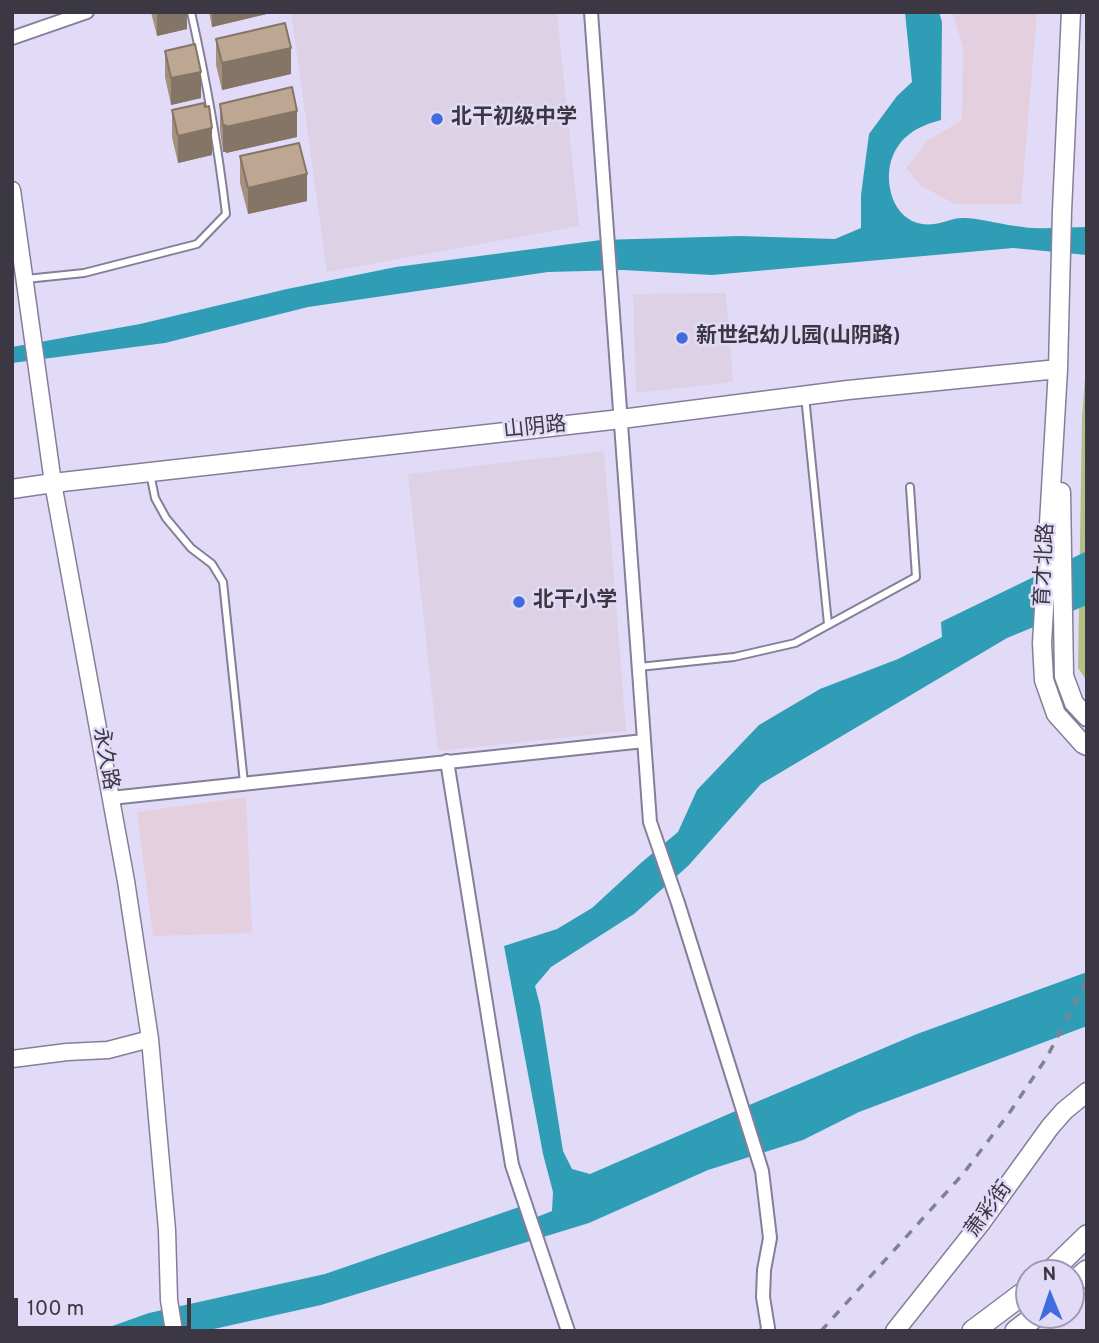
<!DOCTYPE html>
<html>
<head>
<meta charset="utf-8">
<style>
  body { margin:0 }
  #map { position:relative; width:1099px; height:1343px; overflow:hidden; background:#e2dbf8; font-family:Overpass,sans-serif }
  canvas { display:block }
  .frame { position:absolute; inset:0; border:14px solid #3b3843; pointer-events:none }
  .north { position:absolute; left:1015px; top:1259px; width:70px; height:70px; box-sizing:border-box; background:#e2dbf8; border:2px solid #9f9ab0; border-radius:50%; rotate:358deg; font-size:19px; font-weight:700; line-height:28px; text-align:center; color:#3b3843 }
  .north::after { content:''; display:block; margin:auto; width:24px; height:32px; background:#416cdd; clip-path:polygon(50% 0,100% 100%,50% 72%,0 100%) }
  .scale { position:absolute; left:14px; top:1298px; width:177px; height:32px; box-sizing:border-box; border:4px solid #3b3843; border-top:0; padding-left:9px; font-size:21px; line-height:24px; white-space:nowrap; color:#3b3843; -webkit-text-stroke:5px #e2dbf8; paint-order:stroke }
</style>
</head>
<body>
<div id="map">
<canvas width="1099" height="1343"></canvas>
<div class="frame"></div>
<div class="north">N</div>
<div class="scale">100 m</div>
</div>
<script>
const ctx = document.querySelector('canvas').getContext('2d');
ctx.lineJoin = 'round';
function paint(path, color) { ctx.fillStyle = color; ctx.fill(path, 'evenodd'); }
function strokePath(path, color, width, dash) { ctx.strokeStyle = color; ctx.lineWidth = width; ctx.lineCap = dash ? 'butt' : 'round'; ctx.setLineDash(dash || []); ctx.stroke(path); }
function write(font, color, halo, rows, align = 'center') {
  ctx.font = font + ' Overpass,"Noto Sans SC",sans-serif'; ctx.lineWidth = 5; ctx.setLineDash([]); ctx.textBaseline = 'middle'; ctx.strokeStyle = halo; ctx.fillStyle = color; for (const [text, x, y, turn = 0] of rows) {
    ctx.save(); ctx.translate(x, y); ctx.rotate((+turn || 0) * Math.PI / 180); ctx.textAlign = isNaN(turn) ? turn : align; if (halo) ctx.strokeText(text, 0, 0); ctx.fillText(text, 0, 0); ctx.restore();
  }
}
const commercial = new Path2D(`
  M952 12H1037L1021 204H955L921 186 906 168 927 141 962 120 963 46Z
  M246 797 252 933 153 936 137 812Z`);
const education = new Path2D(`
  M291 12H557L579 226 327 272Z
  M726 293 733 382 636 393 633 294Z
  M604 451 626 731 438 751 408 474Z`);
const green = new Path2D(`
  M1087 353V681L1078 668 1082 417Z`);
const water = new Path2D(`
  M905 12H939L942 22 941 120C918 126 899 136 891 161 883 190 898 229 934 224 944 223 954 217 965 218 984 219 1003 225 1023 227 1043 230 1066 227 1087 227V255L1013 248 712 275 623 270 548 272 308 307 165 343 12 363V347L140 324 287 289 396 267 601 240 740 236 835 239 861 228V195L869 134 897 96 912 82Z
  M1087 551V605L1007 638 761 784 688 866 634 914 551 967 535 986 540 1005 563 1151 572 1169 590 1174 754 1103 917 1034 1087 972V1026L859 1112 803 1140 708 1170 589 1223 321 1305 205 1331H98L149 1313 325 1274 525 1205 537 1217 552 1211 553 1192 543 1154 504 946 557 929 592 908 642 862 678 832 697 790 759 725 820 689 898 659 942 637 941 622Z`);
const service = new Path2D(`
  M26 279 84 273 197 244 226 214C218 146 206 79 191 12
  M805 396 828 624
  M150 473 155 498 166 518 191 548 212 564 223 582 244 783
  M639 667 734 657 795 643 916 577 910 487`);
const minor = new Path2D(`
  M591 12 650 822 678 903 762 1171 770 1238 764 1270 763 1297 768 1328 767 1331
  M12 38 87 12
  M447 761 512 1165 568 1331
  M111 798 644 741`);
const tertiary = new Path2D(`
  M12 190 53 483 126 881 150 1039 167 1230 169 1300 174 1331
  M12 1059 67 1052 108 1050 150 1039`);
const secondary = new Path2D(`
  M1071 12 1062 211 1058 369 1042 643 1044 680 1056 714 1083 744 1087 746
  M12 489 53 483 621 419 848 390 1058 369
  M1061 492 1064 676 1074 703 1087 717
  M895 1331 980 1224 1050 1127 1064 1111 1087 1092`);
const trunk = new Path2D(`
  M1049 1273 1087 1236
  M1071 1285 1087 1271
  M973 1331 1029 1289
  M1016 1331 1037 1315`);
const rail = new Path2D(`
  M821 1331 963 1174 1010 1112 1047 1057 1087 980`);
const wall = new Path2D(`
  M151 12H187V29L157 36Z
  M209 12H275L212 27Z
  M216 39 291 74 222 90 216 65Z
  M165 51 201 98 171 105 165 77Z
  M220 104 297 137 226 153V152H223L220 130Z
  M172 110 212 155 178 163 172 137Z
  M240 156 307 201 248 214 240 183Z`);
const shadedWall = new Path2D(`
  M157 12H187V29L157 36Z
  M212 12H275L212 27Z
  M291 48V74L222 90V63Z
  M201 72V98L171 105V78Z
  M297 111V137L226 153V127Z
  M226 125V152H223V126Z
  M212 128V155L178 163V136Z
  M307 174V201L248 214V188Z`);
const building = new Path2D(`
  M285 23 291 48 222 63 216 39Z
  M195 44 201 72 171 78 165 51Z
  M292 87 297 111 226 127V125L223 126 220 104Z
  M204 103 205 107 209 106 212 128 178 136 172 110Z
  M299 143 307 174 248 188 240 156Z`);
const markers = [
  [437,119,7,"#416cdd"],
  [682,338,7,"#416cdd"],
  [519,602,7,"#416cdd"]
];
const poiNames = [
  ["北干初级中学",451,119],
  ["新世纪幼儿园(山阴路)",696,338],
  ["北干小学",533,602]
];
const streetNames = [
  ["山阴路",535,429,-6],
  ["育才北路",1046,565,-87],
  ["永久路",104,759,80],
  ["萧彩街",990,1210,-54]
];
paint(commercial, '#e3cfde');
paint(education, '#dcd1e5');
paint(green, '#b2c085');
paint(water, '#2f9db5');
strokePath(service, '#867e99', 10);
strokePath(minor, '#867e99', 16);
strokePath(tertiary, '#867e99', 19);
strokePath(secondary, '#867e99', 21);
strokePath(trunk, '#867e99', 24);
strokePath(service, '#fff', 6);
strokePath(minor, '#fff', 12);
strokePath(tertiary, '#fff', 16);
strokePath(secondary, '#fff', 18);
strokePath(trunk, '#fff', 21);
strokePath(rail, '#848093', 3.5, [9, 9]);
paint(wall, '#a3907e');
paint(shadedWall, '#857566');
paint(building, '#bea792');
strokePath(building, '#857566', 2);
for (const [x, y, r, color] of markers) { const dot = new Path2D(); dot.arc(x, y, r, 0, 2 * Math.PI); ctx.fillStyle = color; ctx.fill(dot); strokePath(dot, '#e2dbf8', 2.5); }
write('bold 21px', '#3b3843', '#e2dbf8', poiNames, 'left');
write('21px', '#3b3843', '#e2dbf8', streetNames);
</script>
</body>
</html>
